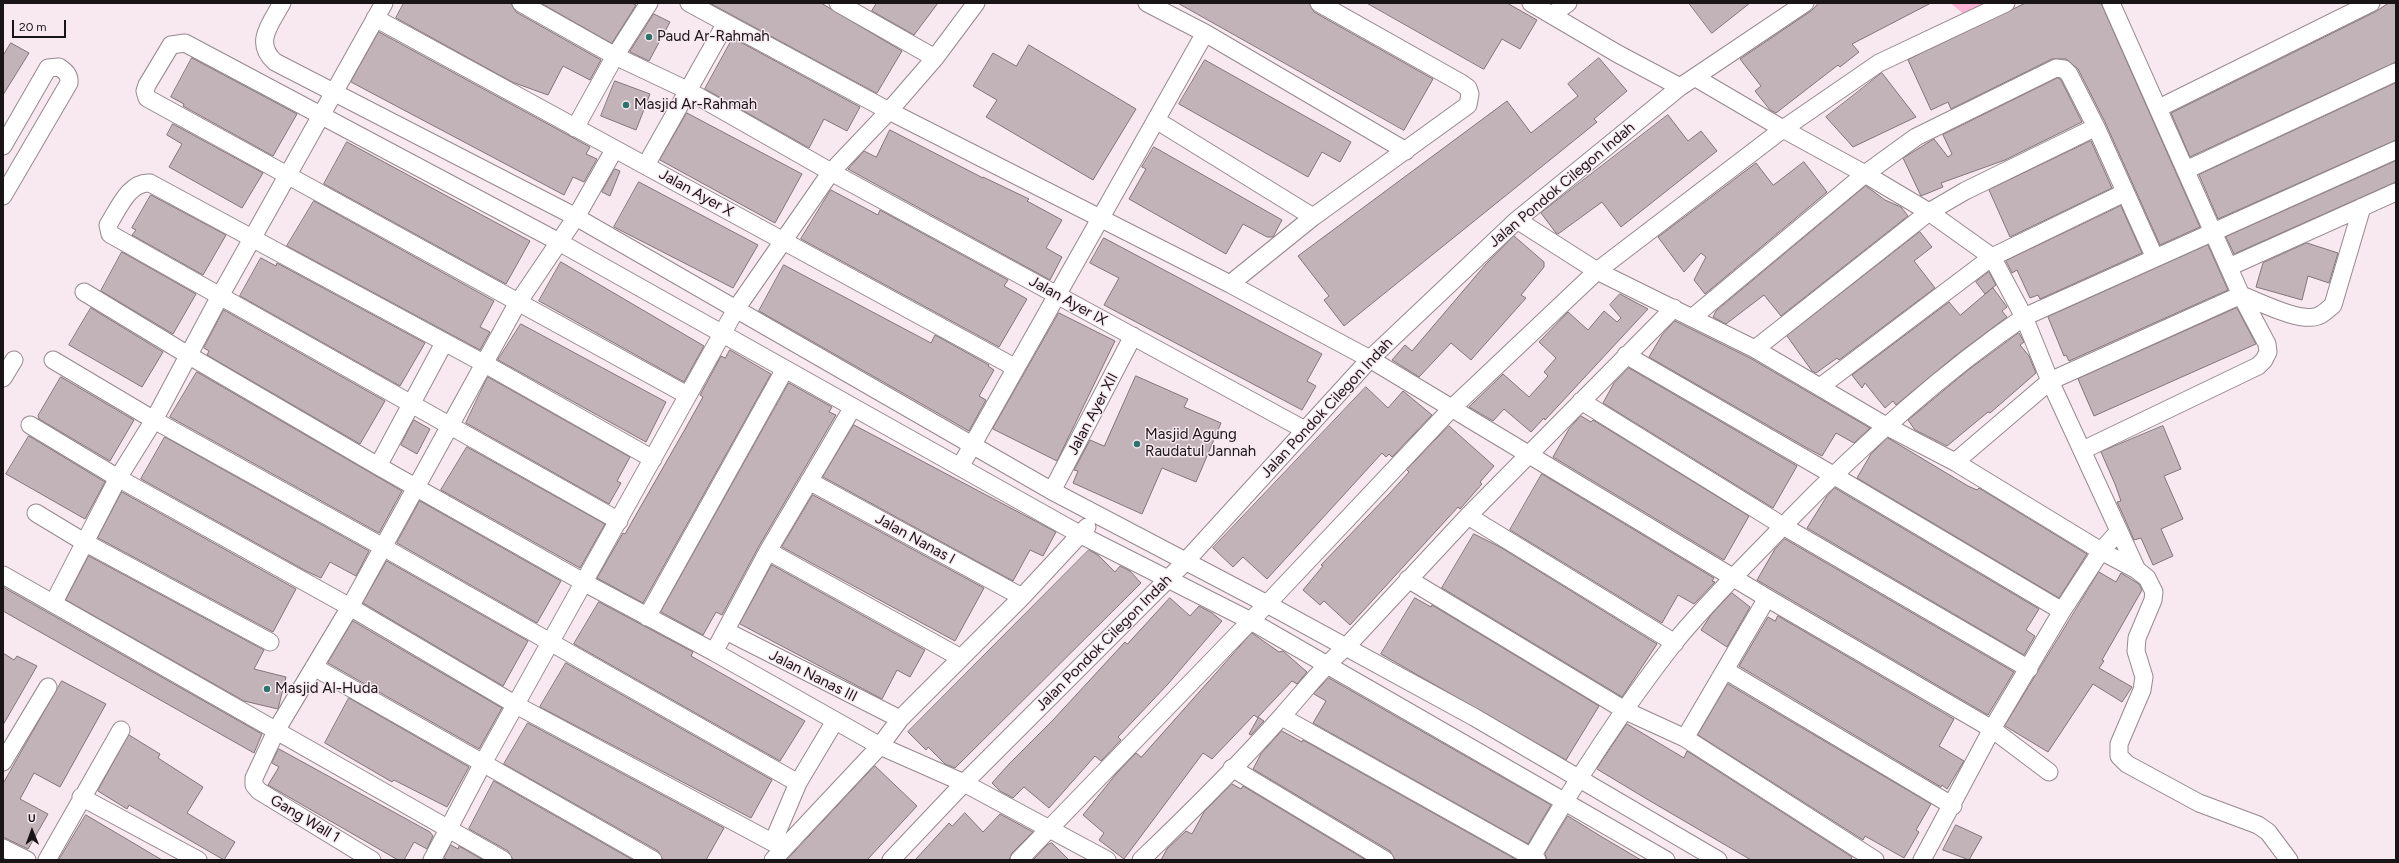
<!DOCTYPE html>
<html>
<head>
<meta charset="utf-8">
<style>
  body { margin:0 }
  #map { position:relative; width:2399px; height:863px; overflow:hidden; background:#f8e9f0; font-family:Figtree,sans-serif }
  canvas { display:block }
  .frame { position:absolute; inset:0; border:4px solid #191416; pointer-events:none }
  .north { position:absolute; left:12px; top:811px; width:40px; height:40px; -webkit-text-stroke:3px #f8e9f0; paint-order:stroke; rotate:359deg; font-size:11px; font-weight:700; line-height:16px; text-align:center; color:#191416 }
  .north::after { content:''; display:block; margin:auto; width:14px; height:18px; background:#191416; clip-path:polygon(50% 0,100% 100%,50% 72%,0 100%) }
  .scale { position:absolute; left:12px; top:20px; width:54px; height:18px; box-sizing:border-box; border:2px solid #191416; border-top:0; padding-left:5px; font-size:12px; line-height:14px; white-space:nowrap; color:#191416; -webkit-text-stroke:3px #f8e9f0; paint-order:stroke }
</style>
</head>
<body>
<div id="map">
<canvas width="2399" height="863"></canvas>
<div class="frame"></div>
<div class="north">U</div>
<div class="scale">20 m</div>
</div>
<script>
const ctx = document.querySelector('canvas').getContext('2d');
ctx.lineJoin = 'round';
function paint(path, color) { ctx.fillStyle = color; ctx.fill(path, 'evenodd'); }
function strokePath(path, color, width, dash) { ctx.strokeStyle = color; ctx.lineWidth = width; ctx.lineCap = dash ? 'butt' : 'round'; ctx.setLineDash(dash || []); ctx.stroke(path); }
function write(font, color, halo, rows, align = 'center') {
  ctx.font = font + ' Figtree,sans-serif'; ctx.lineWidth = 3; ctx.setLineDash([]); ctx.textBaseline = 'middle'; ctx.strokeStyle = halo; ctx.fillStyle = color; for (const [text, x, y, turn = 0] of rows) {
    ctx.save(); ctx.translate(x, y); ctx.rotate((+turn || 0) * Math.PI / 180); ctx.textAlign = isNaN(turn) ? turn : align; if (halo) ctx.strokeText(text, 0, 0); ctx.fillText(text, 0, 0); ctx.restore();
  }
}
const green = new Path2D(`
  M1950 3H2006L1970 19Z`);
const building = new Path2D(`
  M404 3H511L516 12 601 60 590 80 563 66 548 95 512 82 396 18Z
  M541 3H632L636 5 612 43Z
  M710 3H821L902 51 877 93Z
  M877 3H938L914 35 872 11Z
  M1178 3H1309L1314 12 1433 79 1404 130Z
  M1367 3H1507L1537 20 1520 49 1502 39 1484 69Z
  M1689 3H1750L1712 33Z
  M1819 3H1931L1852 44 1859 52 1840 67 1838 65 1776 113 1770 110 1755 91 1761 86 1740 59 1811 11Z
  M2026 3H2101L2200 227 2160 245 2105 122 2078 69 2066 59H2052L1951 109 1948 102 1931 110 1908 60Z
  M2389 3H2396V62L2190 157 2171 113 2375 12Z
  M654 14 670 22 649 61 630 52Z
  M379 32 590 147 586 154 597 159 584 182 573 177 564 195 351 82Z
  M733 38 860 107 847 131 824 119 809 148 705 89Z
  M11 43 29 53 3 95V56Z
  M1029 45 1136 109 1093 180 986 117 997 100 973 86 993 53 1016 66Z
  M192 58 297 114 273 156 183 106 184 104 171 97Z
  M1599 58 1627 91 1594 119 1597 122 1344 326 1324 300 1329 296 1298 256 1507 101 1531 133 1578 96 1568 84Z
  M1205 60 1351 142 1340 162 1322 152 1308 177 1179 104Z
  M1882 73 1916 117 1853 147 1826 117Z
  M2058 78 2061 80 2082 122 2005 160 1941 183 1943 187 1921 196 1903 158 1934 139 1948 157 1952 154 1943 135Z
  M615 81 650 94 636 130 601 116Z
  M2396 83V140L2218 219 2199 175Z
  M687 113 802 174 775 223 660 160Z
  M1668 115 1688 141 1701 131 1717 151 1621 227 1602 202 1558 234 1556 233 1541 213Z
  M173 124 263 173 242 208 169 167 182 144 167 135Z
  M890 130 983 178V177L1029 199 1027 201 1062 220 1046 248 1062 257 1050 280 848 169 864 151 876 157Z
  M2091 141 2112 188 2010 237 1989 190Z
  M347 142 530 241 506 284 324 184Z
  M1154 147 1282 220 1273 237H1267L1243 224 1226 254 1129 199 1146 169 1142 167Z
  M2396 161V182L2234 254 2226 237Z
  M1804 162 1827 192 1705 294 1694 280 1706 257 1701 253 1684 272 1658 237 1756 163 1773 185Z
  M615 169 620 171 610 196 602 192Z
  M639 182 758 245 733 288 614 227Z
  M1866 186 1885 200 1901 207 1908 216 1781 316 1764 295 1726 324 1713 317 1716 311Z
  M831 190 878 215 880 210 1008 280 1004 286 1027 299 999 347 801 239Z
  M151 195 226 235 203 275 132 235 136 230 132 228Z
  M314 201 494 301 480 327 490 332 480 350 287 246Z
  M2121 206 2142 253 2040 299 2038 295 2030 298 2017 270 2012 273 2006 261Z
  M1920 232 1932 247 1914 261 1935 288 1839 360 1837 358 1816 373 1812 371 1787 336Z
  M1514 236 1544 262V267L1521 295 1526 298 1471 360 1451 343 1419 377 1392 360 1405 345 1412 351 1486 264Z
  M1104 238 1322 354 1307 381 1316 386 1302 410 1104 305 1119 278 1090 263Z
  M2307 243 2338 253 2329 283 2308 276 2302 300 2256 287 2263 263Z
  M2208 245 2228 290 2069 361 2066 355 2064 356 2048 317Z
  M122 252 196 294 173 334 101 291Z
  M261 258 276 266 277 263 425 343 400 386 240 296Z
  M561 262 704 346 684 382 539 301Z
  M784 265 931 343 935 335 989 365 988 366 994 370 979 396 986 400 969 431 759 311Z
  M1989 272 1996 285 1985 294 1976 282Z
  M1993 288 2007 307 2002 311 2007 317 1955 356 1896 405 1893 401 1885 408 1865 383 1862 388 1852 375 1949 302 1960 315Z
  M1620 294 1648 309 1545 420 1544 418 1531 432 1504 409 1493 421 1469 407 1503 374 1529 397 1548 376 1544 372 1556 358 1539 342 1568 312 1588 330 1604 311 1617 322 1621 318 1610 305Z
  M91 308 163 352 142 387 69 345Z
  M2237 308 2256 344 2094 416 2078 379Z
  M224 310 385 401 360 444 207 355 209 351 204 348Z
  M1059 313 1115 341 1057 461 993 429Z
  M1675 321 1750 358 1870 428 1854 443 1836 433 1822 456 1807 448 1649 357 1662 335Z
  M521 324 666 402 646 442 498 360Z
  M2019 333 2024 342 2020 345 2029 356 2036 373 1990 413 1988 412 1947 446 1915 430 1908 420 1967 371Z
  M730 350 771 374 643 603 597 578 623 533 625 534 684 431 703 397 700 395 721 356 725 358Z
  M1629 368 1797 466 1773 508 1603 403 1614 383Z
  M197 372 402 491 379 533 170 417Z
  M1136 376 1188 399 1184 407 1221 423 1196 482 1162 468 1142 514 1073 483 1078 471 1074 470 1090 440 1104 446Z
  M61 377 134 420 110 461 39 419 38 416Z
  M488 377 630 457 617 481 621 483 609 504 466 423Z
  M789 383 832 407 829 412 836 415 759 546 722 615 716 612 703 635 661 612Z
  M1366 387 1388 408 1403 391 1432 415 1392 457 1389 454 1386 457 1382 453 1267 579 1243 557 1233 567 1213 548Z
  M1581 416 1591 422 1593 420 1749 516 1724 560 1553 457 1569 429Z
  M414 420 430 429 417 454 401 445Z
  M854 425 1056 532 1043 556 1030 550 1013 581 823 477Z
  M1449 426 1494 466 1480 482 1482 484 1460 509 1458 507 1350 625 1324 601 1320 605 1303 590 1323 566 1321 565 1390 493 1409 472 1407 470Z
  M2163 426 2181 469 2164 476 2183 519 2161 529 2173 556 2153 565 2141 538 2134 540 2124 517 2117 502 2121 501 2115 484 2101 452Z
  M29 436 105 482 85 519 6 474Z
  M165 437 369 551 356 576 330 562 321 578 306 571 141 479Z
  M1888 438 1968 486 1977 490 1979 488 2087 554 2059 598 1857 478 1871 454Z
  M467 447 605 524 580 568 441 490Z
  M1542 474 1714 578 1712 581 1715 582 1694 604 1678 595 1662 623 1510 530Z
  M1835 488 2039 609 2026 630 2035 636 2024 655 1807 528 1827 496Z
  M122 492 296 589 273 632 98 538Z
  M813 495 984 588 955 641 782 547Z
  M420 501 561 581 537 623 397 543Z
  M1474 534 1500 547 1657 644 1622 697 1442 588Z
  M1785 539 2014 672 1988 715 1757 580 1775 549Z
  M1089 550 1098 555 1115 572 1120 566 1130 571 1141 583 955 768 945 764 928 747 926 750 908 732Z
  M89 556 264 650 254 669 286 677 278 709 244 701 66 600Z
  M387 561 528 641 503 686 363 603Z
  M772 565 925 650 910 677 897 670 882 699 740 624Z
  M2099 572 2116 582 2121 573 2139 584 2142 590 2102 660 2104 661 2099 668 2132 687 2122 702 2093 684 2048 752 2005 726Z
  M3 587 262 734 254 753 3 611Z
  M1732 593 1750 607 1727 647 1701 630 1711 615Z
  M1170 598 1190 616 1199 606 1212 613 1222 621 1168 684 1118 737 1121 740 1101 761 1095 756 1049 808 1024 787 1013 798 1000 791 992 783 1009 764 1053 720 1125 642 1127 644Z
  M1415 598 1431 607 1432 605 1599 706 1566 760 1381 654Z
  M599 602 693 652 691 656 805 721 780 761 574 644Z
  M1778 616 1954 719 1939 746 1964 761 1947 789 1942 785 1941 787 1739 666 1768 617 1775 621Z
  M353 621 502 708 479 749 328 663Z
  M1252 633 1279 652 1283 651 1307 672 1297 684 1292 681 1258 717 1264 721 1251 735 1249 734 1258 718 1254 715 1212 759 1203 753 1124 859 1099 840 1104 833 1083 815 1116 774 1136 753 1141 757Z
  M3 653 14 660 17 656 37 666 3 725Z
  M566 663 772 780 751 818 540 707Z
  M1329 678 1551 805 1528 844 1313 723 1326 701 1314 694Z
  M62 681 106 704 60 787 34 773 20 799 48 814 28 849 3 837V784Z
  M1728 684 1931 804 1916 830 1919 832 1904 858 1865 836 1863 840 1698 735Z
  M349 698 469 767 447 807 394 780 392 782 325 743Z
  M528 723 724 828 706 860H663L658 851 504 764Z
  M1627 724 1684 758 1687 751 1852 857 1851 860H1751L1645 798 1597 769Z
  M1282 731 1302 742 1303 740 1517 860H1395L1390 851 1253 769 1261 754Z
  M129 735 160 754 158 758 203 787 187 813 235 842 224 860 129 805 127 809 98 791Z
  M279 749 430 832 433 836 427 849 414 842 404 860H398L268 785 279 767 272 763Z
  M875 766 917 806 867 860H787Z
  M494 781 633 860H513L508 851 469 829Z
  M1232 784 1241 789 1243 786 1366 860H1161L1167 849 1186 831 1192 834 1204 812Z
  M965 813 983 832 1000 814 1033 832 1012 853 1009 860H915L949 823 952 826Z
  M86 815 162 860H59Z
  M1568 816 1602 837 1641 860H1547L1545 854Z
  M1956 825 1982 837 1969 860 1943 850Z
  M1052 843 1069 860H1033L1047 845Z
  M451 845 458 849 459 846 483 860H447L444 858Z`);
const street = new Path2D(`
  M282 3C271 23 253 43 275 62L576 217 1052 491 1267 604 1474 717 1718 860
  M521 3 615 56 687 90 831 172 1305 430
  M689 3 889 111 1230 284 1370 359 1767 598 1992 729 2049 772
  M838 3 935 58
  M1147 3 1205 33 1406 151
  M1531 3 1618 54 1680 87
  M1552 15 1568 3
  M375 18 1016 368
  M1696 78 1783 129 1865 174 1929 212 1992 257 2024 317 2050 381 2137 570
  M2159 108 2371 3
  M1156 120 1313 217
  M575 128 615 56 649 3
  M3 146 48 68 59 67C65 71 70 75 69 83L3 196
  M646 165 726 23
  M2186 170 2396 72
  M1517 220 1597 271 1755 349 1886 426 1955 462 2101 551 2137 570 2147 578 2154 592 2153 600 2137 638 2136 651 2144 677 2142 690 2119 744V756L2127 764 2199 803 2258 825 2268 832 2289 860
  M2229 267 2396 192
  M1230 284 1313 217 1468 105 1470 94 1468 88 1461 83 1319 3
  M84 292 188 355 378 466 585 583 714 652 880 746 964 783 1107 860
  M1693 317 1865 174 1916 137 2056 68 2064 69 2069 74 2096 127 2155 258
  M1755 349 1929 212 1965 191 2096 127
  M1626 355 1833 475 2062 611
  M53 360 154 420 383 547 798 783
  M3 378 14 360
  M1820 387 1992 257 2124 193
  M687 395 147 98 145 91 147 85 171 45 185 43 559 242 1081 535 1249 620 1666 860
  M1581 401 1783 526 2029 669
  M30 425 118 478 350 607 516 705 783 848
  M2083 450 2258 366 2264 360 2268 352 2267 344 2241 295 2111 3
  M1955 462 2050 381 2241 295C2260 302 2300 323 2318 316 2324 314 2328 309 2333 305L2362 207
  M378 466 444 343
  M960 467 1205 33
  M809 481 1022 597
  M1052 491 1133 336
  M36 513 84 542 270 642
  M1468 516 1675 643
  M619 521 110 234 108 225C118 210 129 181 150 183L485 364 653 459
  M768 551 961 658
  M3 575 503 860
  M1408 579 1626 711 1685 738 1875 860
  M54 602 118 478 154 420 220 296 384 3
  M647 617 785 369
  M726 631 900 719
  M714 652 768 551 853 407
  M314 667 653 860
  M1725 670 1953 806
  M1282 717 1537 860
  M1685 738 1767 598
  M3 762 48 687
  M1232 768 1385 860
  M81 797 198 860
  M773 842 798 783 835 721
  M3 848 27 860
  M47 860 121 730
  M372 860 259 791 254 785V778L277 729 350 607 517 304 576 217 614 150
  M432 860 483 763 736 309 831 172 889 111 935 58 976 3
  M773 860 880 746 900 719 1022 597 1087 527
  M891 860 964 783 1185 562 1370 359 1517 220 1680 87 1805 3
  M1019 860 1267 604 1451 409 1597 271 1783 129 1879 63 2006 3
  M1141 860C1189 814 1238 766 1282 716 1303 693 1321 668 1346 647L1468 516 1674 308
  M1530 860C1573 785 1621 711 1674 643 1708 601 1748 563 1786 523 1859 448 1938 376 2024 317L2396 150
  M1922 860 1992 729 2062 611 2101 551 2119 531`);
const markers = [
  [649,37,4,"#2b736c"],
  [626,105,4,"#2b736c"],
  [1137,444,4,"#2b736c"],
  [267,689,4,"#2b736c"]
];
const poiNames = [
  ["Paud Ar-Rahmah",657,37],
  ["Masjid Ar-Rahmah",634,105],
  ["Masjid Agung",1145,435],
  ["Raudatul Jannah",1145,452],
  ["Masjid Al-Huda",275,689]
];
const streetNames = [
  ["Jalan Pondok Cilegon Indah",1562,185,-40],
  ["Jalan Ayer X",696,193,29],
  ["Jalan Ayer IX",1068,301,29],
  ["Jalan Pondok Cilegon Indah",1327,408,-47],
  ["Jalan Ayer XII",1093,414,-62],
  ["Jalan Nanas I",915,539,29],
  ["Jalan Pondok Cilegon Indah",1104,643,-45],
  ["Jalan Nanas III",813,676,27],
  ["Gang Wall 1",305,819,31]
];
paint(green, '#fdb5d6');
paint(building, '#c2b3b9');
strokePath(building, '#817479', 1);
strokePath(street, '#96888e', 19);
strokePath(street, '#fff', 17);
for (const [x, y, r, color] of markers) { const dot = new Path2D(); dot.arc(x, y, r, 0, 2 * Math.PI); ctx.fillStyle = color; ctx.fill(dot); strokePath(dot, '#f8e9f0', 1.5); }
write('15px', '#191416', '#f8e9f0', poiNames, 'left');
write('15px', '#191416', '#f8e9f0', streetNames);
</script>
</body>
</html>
